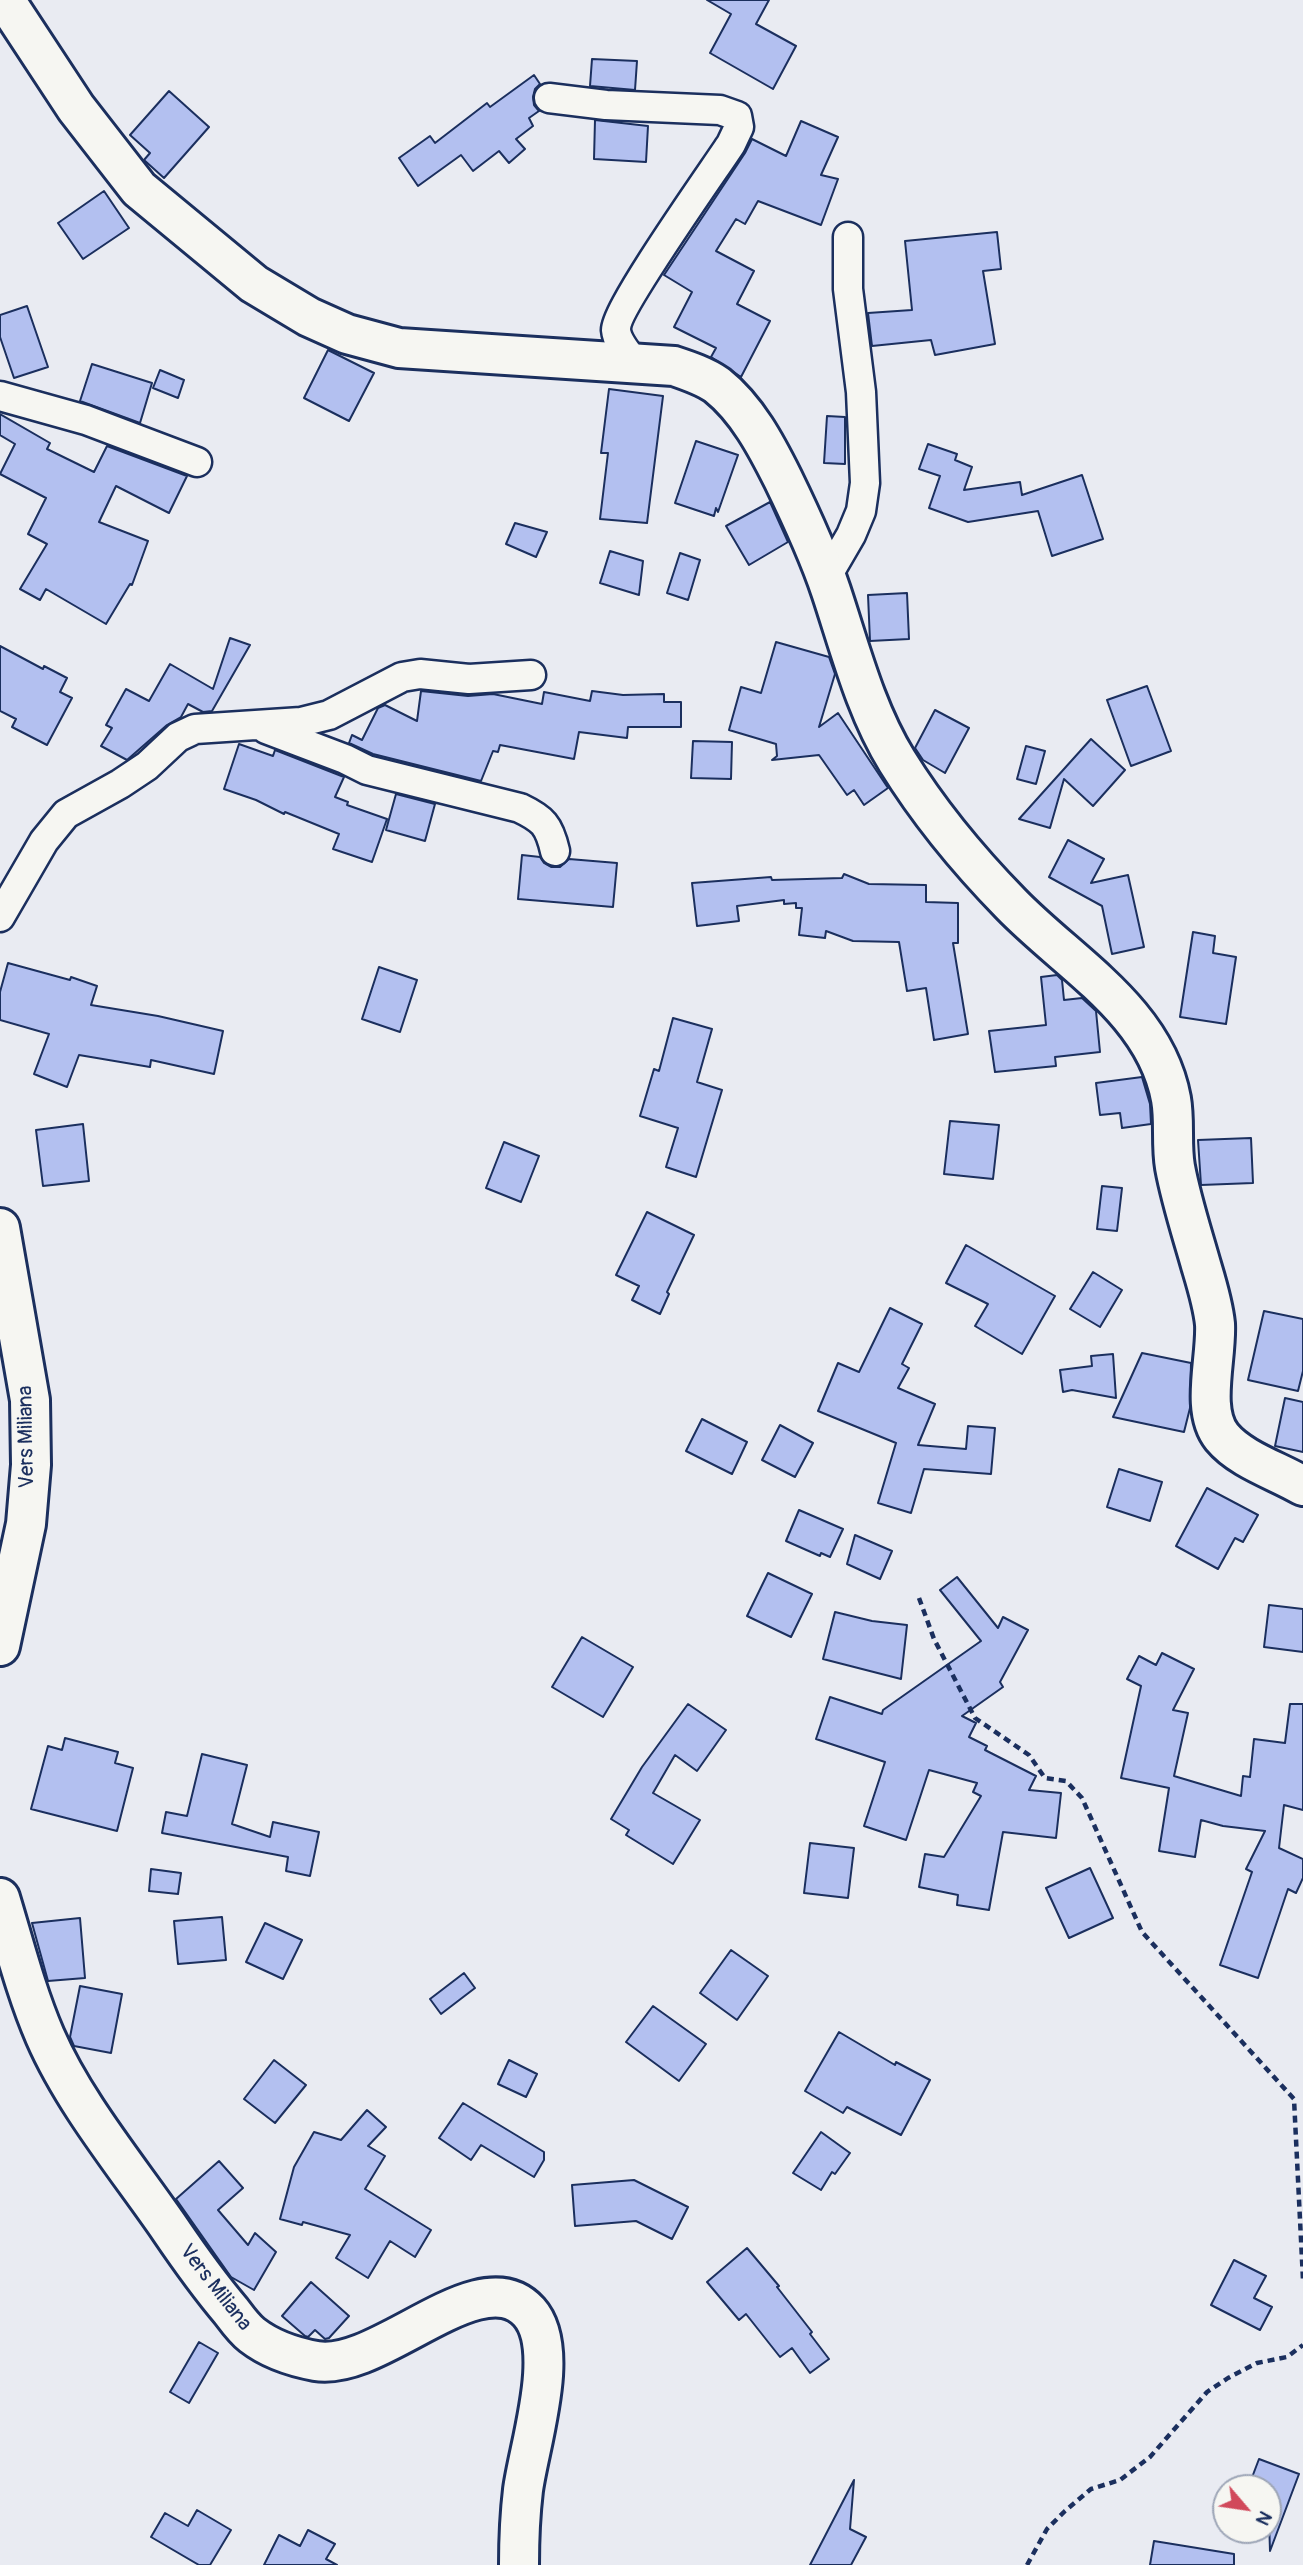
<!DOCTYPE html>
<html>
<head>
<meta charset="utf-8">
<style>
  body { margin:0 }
  #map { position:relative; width:1303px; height:2565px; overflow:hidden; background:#e9ebf2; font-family:Pangolin,sans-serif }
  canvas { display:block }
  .north { position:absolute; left:1212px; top:2474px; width:70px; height:70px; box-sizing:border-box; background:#f6f6f2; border:2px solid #9ea6b7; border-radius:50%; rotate:119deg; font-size:19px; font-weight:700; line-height:28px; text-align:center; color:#1b2f5e }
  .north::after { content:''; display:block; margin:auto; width:24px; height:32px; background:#d1495b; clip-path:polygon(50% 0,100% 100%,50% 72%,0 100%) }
</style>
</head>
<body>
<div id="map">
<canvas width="1303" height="2565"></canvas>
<div class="north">N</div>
</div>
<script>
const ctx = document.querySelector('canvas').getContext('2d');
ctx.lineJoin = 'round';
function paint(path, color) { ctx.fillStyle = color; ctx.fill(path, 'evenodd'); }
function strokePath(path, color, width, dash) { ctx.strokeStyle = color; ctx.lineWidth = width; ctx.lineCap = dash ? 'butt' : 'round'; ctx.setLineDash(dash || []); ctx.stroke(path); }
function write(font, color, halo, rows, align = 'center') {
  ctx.font = font + ' Pangolin,sans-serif'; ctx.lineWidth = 7; ctx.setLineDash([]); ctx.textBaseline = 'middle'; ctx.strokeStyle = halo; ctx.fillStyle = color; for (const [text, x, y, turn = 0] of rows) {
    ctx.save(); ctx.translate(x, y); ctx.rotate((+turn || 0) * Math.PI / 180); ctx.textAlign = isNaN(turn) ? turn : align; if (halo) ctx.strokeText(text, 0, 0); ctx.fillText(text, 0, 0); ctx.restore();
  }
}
const building = new Path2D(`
  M707 0H769L756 24 796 46 773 89 710 53 731 14Z
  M592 59 637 61 635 90 590 86Z
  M534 75 540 84 535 89 533 97 534 105 539 111 529 118 533 126 516 139 525 149 509 163 499 151 473 171 461 155 418 186 399 158 430 136 435 143 487 103 490 107Z
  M169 91 209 127 164 178 144 160 150 153 130 135Z
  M595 120 648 126 646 162 594 159Z
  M801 121 838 137 821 175 838 179 821 225 758 201 745 224 736 219 716 251 754 271 737 304 770 321 741 377 711 357 716 348 674 327 692 292 664 275 745 153 752 139 786 156Z
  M104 191 129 228 83 259 58 223Z
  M997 232 1001 269 983 271 995 344 935 355 931 340 872 346 868 313 912 310 905 241Z
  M27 306 48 367 14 378 0 337V315Z
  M328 350 374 373 349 421 304 398Z
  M92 364 152 383 140 423 80 401Z
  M160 370 184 380 178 398 153 388Z
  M609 389 663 396 647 523 600 519 608 453H601Z
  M0 414 50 443 47 449 94 472 107 446 187 476 169 513 116 486 99 522 148 541 132 585 130 584 106 624 46 589 40 600 20 589 47 544 28 534 46 498 0 474 15 444 0 435Z
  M827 416 845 417V464L824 463Z
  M696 441 738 455 718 512 716 508 714 516 675 503Z
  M928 444 957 454 955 460 972 467 964 490 1020 482 1022 495 1082 475 1103 539 1052 556 1038 511 968 522 929 508 940 476 919 469Z
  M770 502 788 542 749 565 726 526Z
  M515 523 547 532 536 557 506 544Z
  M610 551 643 561 639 595 600 583Z
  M680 553 700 560 688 600 667 593Z
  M907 593 909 639 870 641 868 595Z
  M230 638 250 645 212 711 203 712 188 704 181 717 167 725 127 760 101 746 112 728 106 725 126 689 149 701 170 664 213 689Z
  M776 642 829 657 835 674 819 727 838 713 888 788 864 805 854 790 847 795 819 755 772 760 777 756 776 744 729 730 741 687 761 693Z
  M0 646 43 669 44 666 67 678 60 692 72 698 47 745 12 727 16 719 0 711Z
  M1147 686 1171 751 1131 766 1107 700Z
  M421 691 468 696 493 694 542 704 544 692 590 701 592 691 623 695 664 694V702H681V727H628L627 738 579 732 574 759 500 745 498 752 493 751 481 781 373 754 349 743 352 735 362 740 378 708 385 705 417 721Z
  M935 710 969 728 945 773 923 760 915 748Z
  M1091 739 1125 770 1093 806 1064 779 1050 828 1019 819Z
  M693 741 732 742 731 779 691 778Z
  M239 744 273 756 275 750 344 777 335 797 348 802 347 805 387 819 372 862 333 849 339 834 285 812 284 814 256 800 224 789Z
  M1026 746 1045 751 1036 784 1017 779Z
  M396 794 435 804 425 841 386 830Z
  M1068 840 1104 859 1091 883 1128 875 1144 947 1112 954 1102 906 1049 877Z
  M522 855 540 857 544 863 551 867H560L569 859 617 863 613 907 518 899Z
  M844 874 869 884 926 885V902L958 903V943H953L968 1034 934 1040 926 988 907 991 899 942 853 941 826 931 825 938 799 935 802 908H796V903L784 904V900L737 906 739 921 697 926 692 883 771 877 772 880 842 878Z
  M1193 932 1215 936 1213 953 1236 957 1226 1024 1180 1017Z
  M8 963 70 980 71 977 97 986 91 1005 158 1016 223 1031 214 1074 151 1060 150 1067 79 1055 67 1087 34 1074 49 1034 0 1020V992Z
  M379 967 417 980 400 1032 362 1019Z
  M1057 975 1062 980 1064 1000 1082 998 1096 1011 1100 1052 1055 1057 1056 1066 995 1072 989 1031 1046 1025 1041 977Z
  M673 1018 712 1029 697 1082 722 1090 696 1177 666 1167 678 1128 640 1116 654 1069 659 1071Z
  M1142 1077 1150 1104 1151 1124 1122 1128 1120 1113 1100 1115 1096 1083Z
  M950 1121 999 1125 993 1179 944 1174Z
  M83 1124 89 1181 43 1186 36 1130Z
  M1251 1138 1253 1183 1201 1185 1198 1140Z
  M504 1142 539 1156 521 1202 486 1188Z
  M1102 1186 1122 1188 1117 1231 1097 1229Z
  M647 1212 694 1235 667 1292 669 1294 660 1314 632 1300 639 1286 616 1275Z
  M966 1245 1055 1296 1022 1354 975 1326 988 1304 946 1283Z
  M1093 1272 1122 1290 1100 1327 1070 1309Z
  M890 1308 922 1324 902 1364 909 1368 898 1388 935 1404 918 1445 966 1449 968 1426 995 1428 991 1474 924 1469 911 1513 878 1503 896 1443 818 1411 838 1363 859 1372Z
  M1264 1311 1303 1319V1371L1298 1391 1248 1380Z
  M1142 1353 1191 1363 1190 1408 1184 1432 1113 1417Z
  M1113 1354 1116 1398 1072 1390 1063 1392 1060 1370 1092 1366 1091 1356Z
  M1285 1398 1303 1402V1452L1275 1446Z
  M702 1419 747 1442 732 1474 686 1451Z
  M780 1425 813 1443 795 1477 762 1460Z
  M1119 1469 1162 1482 1150 1521 1107 1507Z
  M1207 1488 1258 1515 1243 1542 1235 1538 1218 1569 1176 1546Z
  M799 1510 843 1529 830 1557 821 1553 820 1556 786 1541Z
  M855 1535 892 1551 880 1579 847 1564Z
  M768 1573 812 1594 791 1637 747 1616Z
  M957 1577 998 1628 1003 1617 1028 1630 1000 1682 1003 1687 962 1716 976 1723 969 1737 987 1746 985 1750 1036 1776 1029 1790 1061 1793 1056 1838 1003 1832 989 1910 957 1905 958 1895 919 1887 925 1854 944 1857 981 1796 973 1792 977 1783 929 1770 906 1840 864 1826 885 1762 816 1739 830 1697 882 1714 883 1710 981 1641 940 1590Z
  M1269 1605 1303 1609V1652L1264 1647Z
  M835 1612 872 1621 907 1625 901 1679 823 1659Z
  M582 1637 633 1667 603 1717 552 1687Z
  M1162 1653 1194 1669 1173 1710 1188 1713 1174 1776 1241 1796 1243 1776 1250 1777 1254 1739 1285 1743 1290 1704H1303V1810L1284 1805 1279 1848 1303 1859V1878L1296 1893 1288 1889 1258 1978 1220 1965 1252 1872 1246 1869 1265 1831 1223 1826 1201 1820 1195 1857 1159 1851 1169 1788 1121 1778 1141 1686 1127 1679 1139 1656 1156 1665Z
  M688 1704 726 1730 697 1771 675 1755 653 1793 700 1820 673 1864 626 1835 629 1830 611 1819 642 1767Z
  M65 1738 118 1752 115 1763 133 1768 117 1831 31 1809 48 1746 62 1750Z
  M202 1754 247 1765 232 1824 270 1837 273 1822 319 1832 310 1876 286 1871 288 1857 162 1833 166 1812 187 1816Z
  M810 1843 854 1848 848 1898 804 1893Z
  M1090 1868 1113 1918 1069 1938 1046 1888Z
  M151 1869 181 1873 178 1894 149 1891Z
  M222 1917 226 1960 178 1964 174 1921Z
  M80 1918 85 1978 48 1981 32 1923Z
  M265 1923 302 1940 283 1979 246 1962Z
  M731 1950 768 1976 737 2020 700 1993Z
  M464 1973 475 1988 441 2014 430 1999Z
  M80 1986 122 1994 111 2053 74 2046 70 2037Z
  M653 2006 706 2044 679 2081 626 2042Z
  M839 2032 895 2065 896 2062 930 2080 901 2135 847 2107 843 2113 805 2091Z
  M274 2060 306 2085 275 2123 244 2099Z
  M509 2060 537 2074 526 2097 498 2084Z
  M463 2103 544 2152V2160L534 2177 481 2145 471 2160 439 2138Z
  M367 2110 386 2127 368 2146 385 2156 365 2189 431 2230 415 2257 390 2241 368 2278 336 2258 350 2235 303 2222 302 2225 280 2219 294 2167 314 2132 341 2140Z
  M821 2132 850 2153 835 2174 832 2172 821 2190 793 2173Z
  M219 2161 243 2188 218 2210 248 2245 255 2233 276 2252 254 2290 231 2277 176 2199Z
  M634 2180 688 2207 672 2239 636 2221 575 2226 572 2185Z
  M747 2248 779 2286 777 2287 812 2332 810 2334 829 2359 810 2373 792 2348 780 2357 746 2314 739 2320 707 2282Z
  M1234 2260 1266 2276 1254 2298 1272 2307 1260 2330 1211 2305Z
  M311 2282 349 2316 329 2338 325 2339 315 2330 308 2337 305 2336 282 2316Z
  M199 2342 218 2353 189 2403 170 2392Z
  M1259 2459 1299 2474 1270 2551 1268 2488H1248Z
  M854 2480 850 2529 866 2537 851 2565H810Z
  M197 2510 231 2530 210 2565H199L151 2537 165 2513 188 2526Z
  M308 2530 335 2544 326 2559 337 2565H264L279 2535 300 2546Z
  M1154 2541 1234 2554V2565H1150Z`);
const path = new Path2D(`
  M919 1598 934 1639 975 1718 1029 1755 1045 1778 1066 1781 1082 1798 1142 1932 1294 2099 1303 2280
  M1027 2565 1047 2529 1065 2511 1091 2489 1120 2480 1150 2457 1207 2392 1228 2378 1257 2363 1287 2357 1303 2345`);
const street = new Path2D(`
  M549 98 606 105 720 110 737 116 739 127 731 144C714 170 615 309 616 330 617 342 628 354 635 363
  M0 396 86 420 197 462
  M826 578 851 535 861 511 865 483 861 392 848 289V237
  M266 729 345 759 367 770 520 808C543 819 549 825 555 851
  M0 917 44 841 66 814 120 784 147 766 178 737 195 729 301 722 329 715 402 677 420 674 469 679 531 675`);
const secondary = new Path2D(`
  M5 0 76 108 139 189 254 284 309 317 347 334 399 348 674 366C689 371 704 376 717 385 747 409 766 445 783 479 801 516 818 552 831 591 850 648 865 709 897 761 929 813 968 860 1011 904 1069 964 1155 1011 1171 1099 1175 1121 1171 1144 1175 1167 1181 1200 1192 1233 1201 1265 1207 1285 1213 1304 1215 1324 1217 1358 1200 1410 1222 1437 1241 1460 1278 1471 1303 1486
  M0 1228 30 1400 31 1465 26 1524 0 1646
  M0 1898C14 1944 26 1992 45 2036 74 2103 128 2168 170 2229 189 2257 209 2285 231 2311 237 2319 244 2329 252 2335 270 2349 294 2357 316 2361 380 2372 480 2258 529 2312 562 2349 529 2445 523 2490 520 2515 519 2540 519 2565`);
const streetNames = [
  ["Vers Miliana",27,1437,-91],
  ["Vers Miliana",215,2288,52]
];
paint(building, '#b3c0f0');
strokePath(building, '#1b2f5e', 2);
strokePath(street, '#1b2f5e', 33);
strokePath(secondary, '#1b2f5e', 44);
strokePath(path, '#1b2f5e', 4.5, [7, 5]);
strokePath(street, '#f6f6f2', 28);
strokePath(secondary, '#f6f6f2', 38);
write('21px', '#1b2f5e', '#f6f6f2', streetNames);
</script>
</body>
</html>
